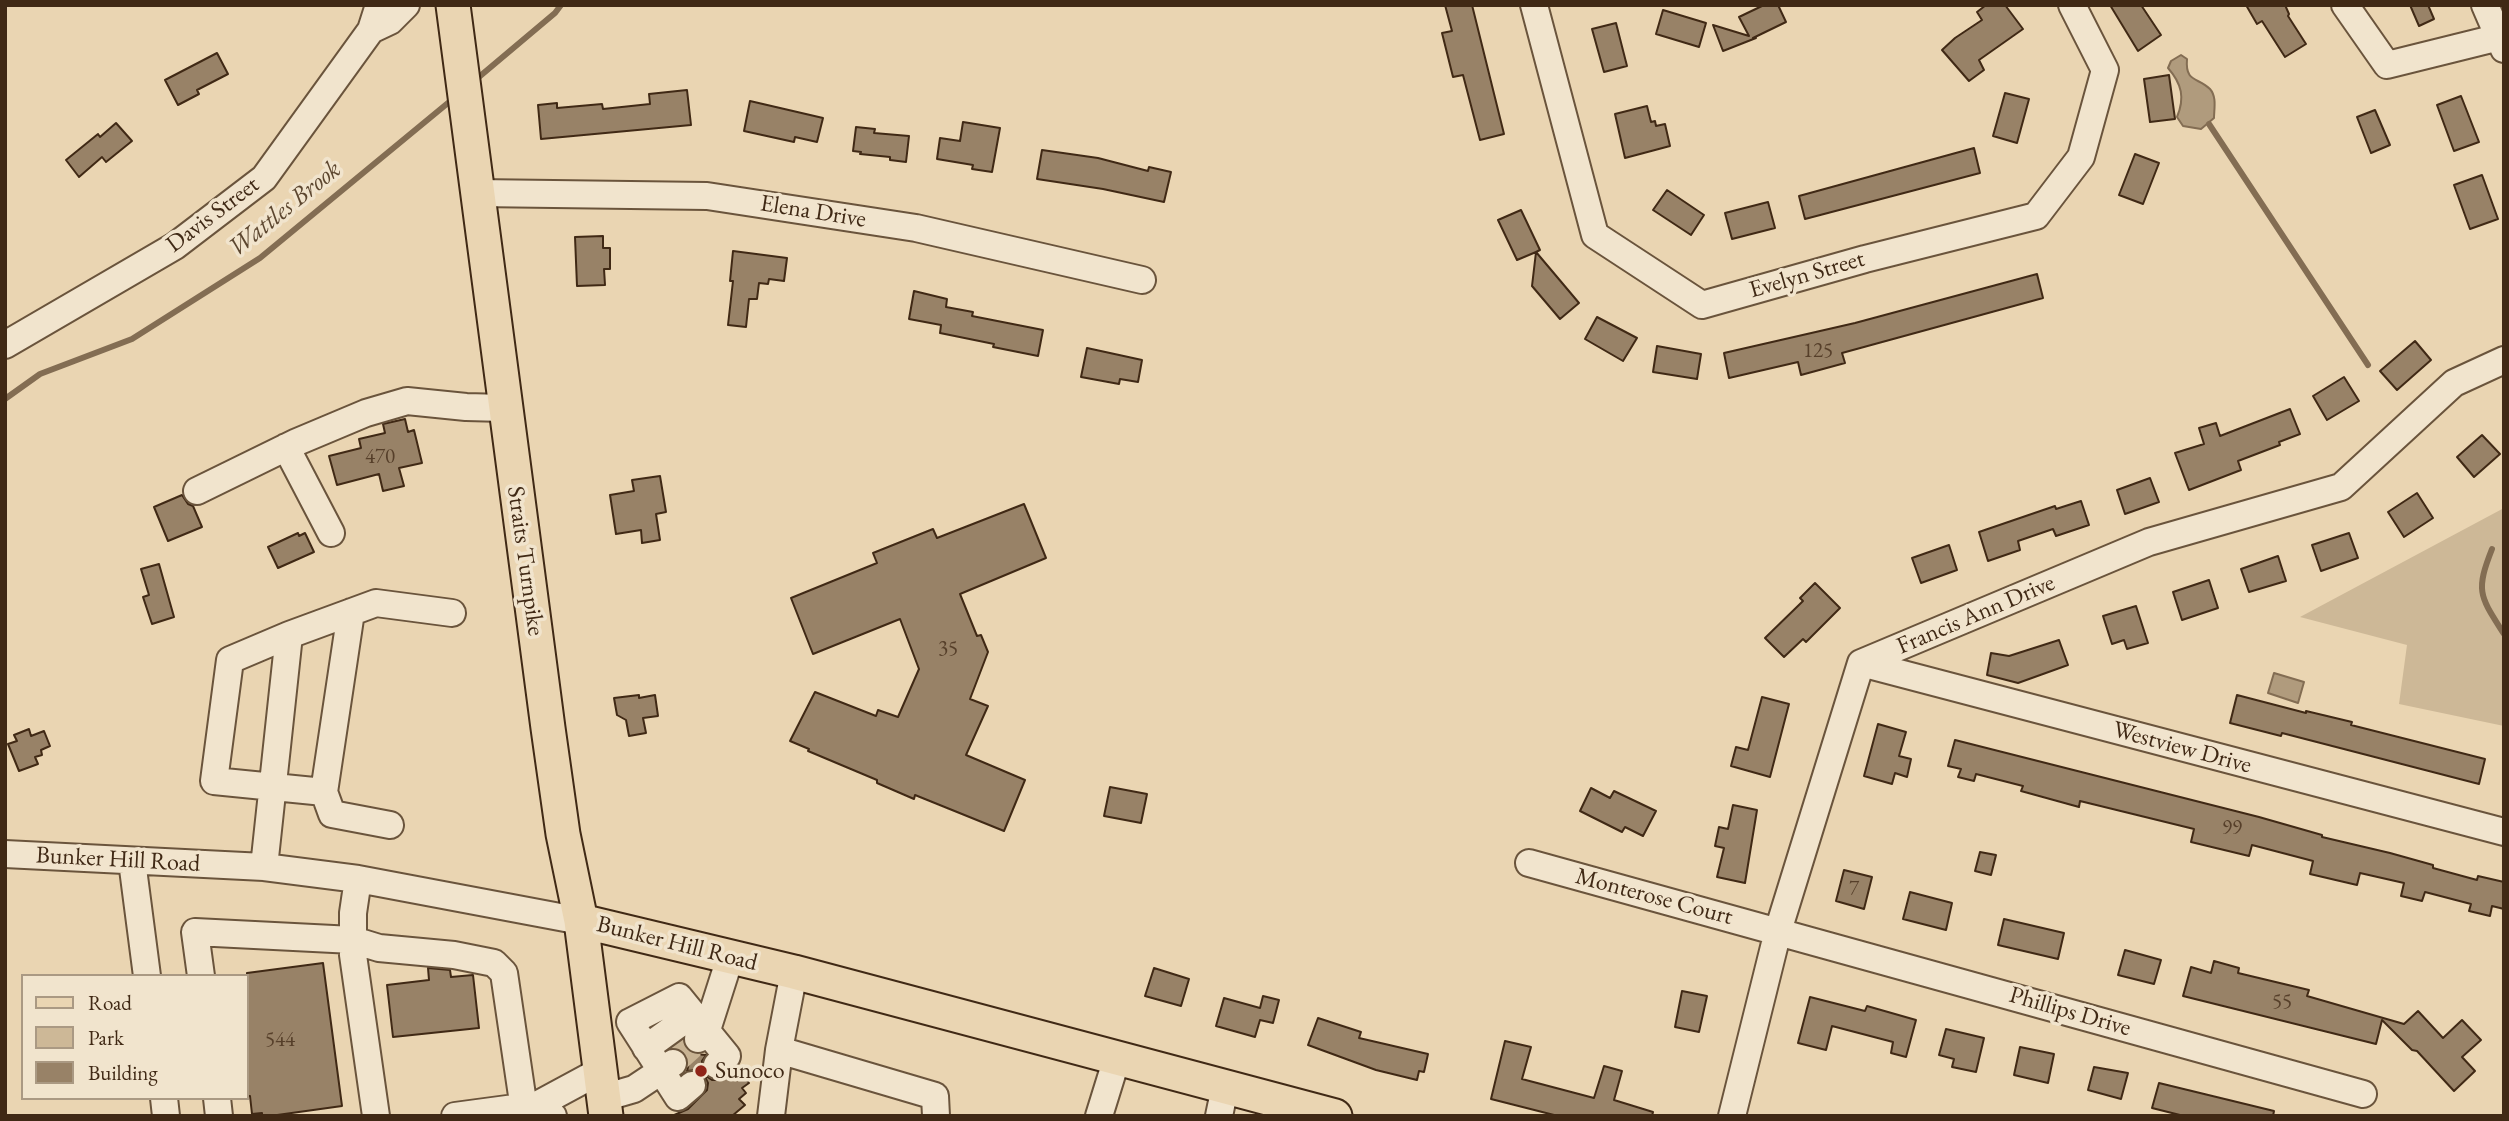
<!DOCTYPE html>
<html>
<head>
<meta charset="utf-8">
<style>
  body { margin:0 }
  #map { position:relative; width:2509px; height:1121px; overflow:hidden; background:#ead5b2; font-family:"EB Garamond",serif }
  canvas { display:block }
  .frame { position:absolute; inset:0; border:7px solid #402915; pointer-events:none }
  .legend { position:absolute; left:21px; top:974px; width:228px; height:126px; box-sizing:border-box; background:#f1e4cd; border:2px solid #aa9983; margin:0; padding:9px 12px; list-style:none; font-size:21px; color:#402915 }
  .legend li { display:flex; align-items:center; gap:14px; height:35px }
  .legend b { width:35px; border:2px solid #aa9983 }
</style>
</head>
<body>
<div id="map">
<canvas width="2509" height="1121"></canvas>
<div class="frame"></div>
<ul class="legend">
<li><b style="height:9px;background:#ead5b2"></b>Road</li>
<li><b style="height:19px;background:#cdb897"></b>Park</li>
<li><b style="height:19px;background:#988267"></b>Building</li>
</ul>
</div>
<script>
const ctx = document.querySelector('canvas').getContext('2d');
ctx.lineJoin = 'round';
function paint(path, color) { ctx.fillStyle = color; ctx.fill(path, 'evenodd'); }
function strokePath(path, color, width, dash) { ctx.strokeStyle = color; ctx.lineWidth = width; ctx.lineCap = dash ? 'butt' : 'round'; ctx.setLineDash(dash || []); ctx.stroke(path); }
function write(font, color, halo, rows, align = 'center') {
  ctx.font = font + ' "EB Garamond",serif'; ctx.lineWidth = 7; ctx.setLineDash([]); ctx.textBaseline = 'middle'; ctx.strokeStyle = halo; ctx.fillStyle = color; for (const [text, x, y, turn = 0] of rows) {
    ctx.save(); ctx.translate(x, y); ctx.rotate((+turn || 0) * Math.PI / 180); ctx.textAlign = isNaN(turn) ? turn : align; if (halo) ctx.strokeText(text, 0, 0); ctx.fillText(text, 0, 0); ctx.restore();
  }
}
const green = new Path2D(`
  M2504 508V726L2399 704 2407 645 2300 617Z`);
const water = new Path2D(`
  M2181 55 2187 59C2185 83 2198 77 2210 89 2217 97 2214 109 2214 118L2201 129 2183 126 2177 117C2185 98 2182 84 2168 68L2171 61Z
  M2274 673 2304 682 2298 703 2268 693Z`);
const stream = new Path2D(`
  M473 82 555 13 561 5
  M2209 124 2368 365
  M5 399 40 374 132 339 260 258 454 98
  M2492 549C2475 592 2480 596 2504 634`);
const building = new Path2D(`
  M1445 5H1472L1504 134 1480 140 1463 75 1453 77 1442 33 1452 31Z
  M1764 5H1778L1786 22 1753 38H1756L1723 51 1713 25 1749 36 1739 17Z
  M1986 5H2005L2023 29 1979 60 1984 70 1969 81 1942 50 1955 38 1982 20 1977 12Z
  M2110 5H2141L2161 35 2138 51Z
  M2246 5H2285L2289 14 2288 16 2306 44 2285 57 2262 21 2257 24Z
  M2410 5H2428L2434 19 2419 26Z
  M1663 10 1706 23 1699 47 1656 34Z
  M1616 23 1627 66 1604 72 1592 29Z
  M217 53 228 74 197 90 199 94 178 105 165 80Z
  M2169 75 2175 119 2150 122 2144 79Z
  M687 90 691 125 541 139 538 105 557 103V108L602 104 603 109 650 104 649 94Z
  M2005 93 2029 99 2017 143 1993 136Z
  M2461 96 2479 142 2454 151 2437 105Z
  M750 101 823 118 817 142 795 137 794 142 744 131Z
  M1647 106 1651 122 1655 121 1656 126 1665 124 1670 146 1625 158 1615 114Z
  M2375 110 2390 145 2371 153 2357 117Z
  M963 122 1000 128 992 172 972 169 973 165 937 159 940 138 960 141Z
  M116 123 132 141 106 162 102 157 79 177 66 160 98 134 100 137Z
  M856 127 875 129 874 133 909 136 906 162 890 160V157L860 154 861 152 853 151Z
  M1974 148 1980 173 1805 219 1799 196Z
  M1042 150 1098 158 1148 171 1149 167 1171 172 1164 202 1103 189 1037 179Z
  M2135 154 2159 163 2143 204 2119 195Z
  M2482 175 2498 219 2470 229 2454 185Z
  M1667 190 1704 215 1691 235 1653 210Z
  M1768 202 1775 228 1732 239 1725 213Z
  M1521 210 1540 250 1536 252 1579 303 1560 319 1532 286 1536 252 1517 260 1498 220Z
  M603 236V248H610V269H604L605 285 577 286 575 237Z
  M733 251 787 258 784 281 769 279 768 284 759 283 757 299H749L746 327 728 325 733 281H730Z
  M2037 274 2043 298 1842 353 1845 363 1801 375 1798 362 1729 378 1724 353 1855 323Z
  M914 291 947 299 946 307 973 312 972 316 1043 330 1038 356 993 347 994 344 940 333 941 325 909 319Z
  M1597 317 1637 338 1623 361 1585 339Z
  M2415 341 2431 360 2397 390 2380 371Z
  M1657 346 1701 354 1697 379 1653 372Z
  M1087 348 1142 360 1138 382 1120 379 1119 384 1081 377Z
  M2344 377 2359 401 2327 420 2313 396Z
  M2290 409 2300 434 2279 442 2280 445 2238 461 2241 470 2189 490 2175 453 2204 444 2199 428 2216 423 2220 436Z
  M405 419 408 432 414 430 422 463 399 468 404 486 383 491 379 474 337 485 329 456 361 448 359 439 385 433 383 424Z
  M2482 435 2500 454 2474 477 2457 457Z
  M660 476 666 512 656 514 660 540 642 543 641 530 616 534 610 495 634 491 632 480Z
  M2150 478 2159 502 2125 514 2117 490Z
  M2417 493 2433 518 2404 537 2388 512Z
  M182 495 188 504 193 506 202 527 168 541 154 507Z
  M2081 501 2089 525 2056 536 2053 529 2018 541 2020 550 1988 561 1979 532 2055 506 2056 509Z
  M1024 504 1046 558 960 594 977 636 981 635 988 652 970 699 988 706 966 755 1025 780 1004 831 915 795 914 799 877 783V780L808 751 809 749 790 741 815 692 876 716 878 710 898 717 919 669 900 619 813 654 791 598 877 563 873 553 933 529 937 538Z
  M298 533 299 536 305 533 314 552 278 568 268 547Z
  M2349 533 2358 558 2321 571 2312 545Z
  M1949 545 1957 570 1921 583 1912 558Z
  M2278 556 2286 581 2249 592 2241 569Z
  M159 564 174 617 152 624 143 597 149 595 141 569Z
  M2209 580 2218 608 2182 620 2173 592Z
  M1815 583 1840 608 1806 642 1803 639 1784 657 1765 638 1803 601 1800 598Z
  M2136 606 2148 643 2127 649 2124 640 2112 644 2103 616Z
  M2059 640 2068 665 2018 683 1987 675 1991 653 2009 656Z
  M639 695V698L655 695 658 716 643 718 646 733 629 736 626 720 617 715 614 698Z
  M2237 695 2306 713V711L2352 722 2351 725 2485 759 2479 784 2282 733 2281 736 2230 723Z
  M1762 697 1789 704 1770 777 1731 766 1736 747 1748 750Z
  M1878 724 1906 732 1899 756 1911 759 1907 777 1895 773 1892 784 1864 776Z
  M29 729 31 736 44 731 50 746 41 750 42 755 35 757 38 764 19 771 8 744 17 741 14 735Z
  M1955 740 2259 817 2322 835V837L2390 853 2433 865V868L2477 880 2478 876 2504 882V909L2492 906 2490 916 2469 911 2471 904 2425 892 2422 901 2401 896 2404 883 2360 873 2357 885 2310 874 2313 861 2252 845 2249 856 2191 842 2194 829 2080 801 2079 807 2021 791 2023 786 1976 774 1974 781 1958 777 1961 769 1948 766Z
  M1110 787 1147 794 1141 823 1104 816Z
  M1591 788 1610 798 1614 791 1656 811 1643 836 1625 827 1622 832 1580 811Z
  M1733 805 1757 810 1745 883 1717 877 1724 848 1715 846 1719 827 1728 829Z
  M1980 852 1996 855 1991 875 1975 871Z
  M1844 870 1872 877 1864 909 1836 901Z
  M1910 892 1952 903 1946 930 1903 919Z
  M2004 919 2064 933 2058 959 1998 945Z
  M2125 950 2161 960 2154 984 2118 975Z
  M2214 961 2239 968 2238 973 2309 990 2307 996 2404 1024 2418 1011 2443 1038 2462 1020 2481 1040 2462 1057 2475 1071 2454 1091 2417 1051 2412 1050 2382 1020 2376 1044 2183 996 2191 967 2211 973Z
  M323 963 342 1106 270 1116H262V1113L252 1114 250 1096H247V973Z
  M428 968 450 970 451 977 473 975 479 1028 393 1037 387 985 429 980Z
  M1154 968 1189 979 1181 1006 1145 996Z
  M1682 991 1707 996 1699 1032 1675 1027Z
  M1263 996 1279 1000 1273 1023 1260 1020 1255 1037 1216 1026 1224 998 1260 1008Z
  M1810 997 1865 1011 1867 1006 1916 1020 1906 1057 1891 1053 1893 1042 1832 1026 1826 1050 1798 1043Z
  M1318 1018 1361 1032 1359 1038 1428 1054 1424 1072 1419 1071 1417 1080 1376 1070 1308 1045Z
  M1946 1029 1984 1038 1976 1072 1952 1067 1954 1059 1939 1055Z
  M683 1041 687 1051 695 1054 706 1055 702 1061V1069L706 1076 712 1080H721L737 1068 749 1083 742 1088 746 1093 739 1099 745 1105 732 1116H672L688 1109 707 1090 708 1083 704 1075 697 1070 687 1071 689 1063 686 1055 681 1049 674 1047Z
  M1505 1041 1531 1047 1522 1079 1594 1098 1604 1066 1622 1071 1614 1100 1653 1112 1652 1116H1558L1491 1099Z
  M2020 1047 2054 1054 2048 1083 2014 1075Z
  M2094 1067 2128 1073 2121 1099 2088 1090Z
  M2159 1083 2274 1111 2273 1116H2184L2152 1108Z`);
const minorTunnel = new Path2D(`
  M673 1063 697 1041`);
const minor = new Path2D(`
  M1534 5 1595 235 1702 305 1865 259 2036 216 2081 157 2105 70 2072 5
  M2345 5 2387 65 2504 36
  M2485 5 2504 49
  M371 30 390 21 406 5
  M477 193 707 196 916 228 1142 280
  M5 345 175 246 264 178 371 30 379 5
  M286 447 331 533
  M197 491 297 442 366 413 407 401 466 407 504 408
  M289 635 230 660 214 781 324 792 351 612
  M1861 663 2504 832
  M324 792 332 814 390 825
  M5 854 264 867 358 879 581 921
  M132 861 147 976
  M1529 863 2363 1094
  M264 867 289 635 376 603 452 613
  M358 879 353 913V955L376 1116
  M201 976 195 932 353 940 379 948 454 955 494 963 504 973 525 1116
  M698 1039 707 1030 730 958
  M646 1048 693 1014
  M779 1050 935 1096 936 1116
  M692 1085 678 1097 630 1022 679 997 727 1056 717 1065
  M164 1098 166 1116
  M217 1098 219 1116
  M603 1098 634 1089 673 1063
  M455 1116 537 1105
  M553 1116 537 1105 600 1071
  M771 1116 779 1050 794 972
  M1099 1116 1117 1058
  M1219 1116 1225 1087
  M1732 1116 1778 931 1861 663 2149 542 2341 487 2454 383 2504 360`);
const major = new Path2D(`
  M453 5 548 728 563 834 581 921 606 1116
  M581 921 794 972 1335 1116`);
const markers = [
  [701,1071,7,"#8f2418"]
];
const numberNames = [
  ["125",1818,351],
  ["470",380,457],
  ["35",948,649],
  ["99",2232,828],
  ["7",1854,889],
  ["55",2282,1002],
  ["544",280,1040]
];
const streetNames = [
  ["Elena Drive",813,212,9],
  ["Davis Street",213,215,-37],
  ["Evelyn Street",1807,275,-16],
  ["Straits Turnpike",525,561,82],
  ["Francis Ann Drive",1976,615,-23],
  ["Westview Drive",2182,748,15],
  ["Bunker Hill Road",118,860,3],
  ["Monterose Court",1654,897,15],
  ["Bunker Hill Road",677,944,14],
  ["Phillips Drive",2070,1012,16]
];
const poiNames = [
  ["Sunoco",715,1071]
];
const waterNames = [
  ["Wattles Brook",285,209,-39]
];
paint(green, '#cdb897');
paint(water, '#b09b7d');
strokePath(water, '#836d53', 2);
strokePath(stream, '#836d53', 6);
paint(building, '#988267');
strokePath(building, '#402915', 2);
strokePath(minorTunnel, '#c8b393', 26, [26, 13]);
strokePath(minor, '#6a543c', 30);
strokePath(major, '#402915', 37);
strokePath(minor, '#f1e4cd', 26);
strokePath(major, '#ead5b2', 33);
for (const [x, y, r, color] of markers) { const dot = new Path2D(); dot.arc(x, y, r, 0, 2 * Math.PI); ctx.fillStyle = color; ctx.fill(dot); strokePath(dot, '#f1e4cd', 2.5); }
write('21px', '#563f2a', null, numberNames);
write('24px', '#402915', '#f1e4cd', streetNames);
write('24px', '#402915', '#f1e4cd', poiNames, 'left');
write('italic 26px', '#5c462f', '#f1e4cd', waterNames);
</script>
</body>
</html>
